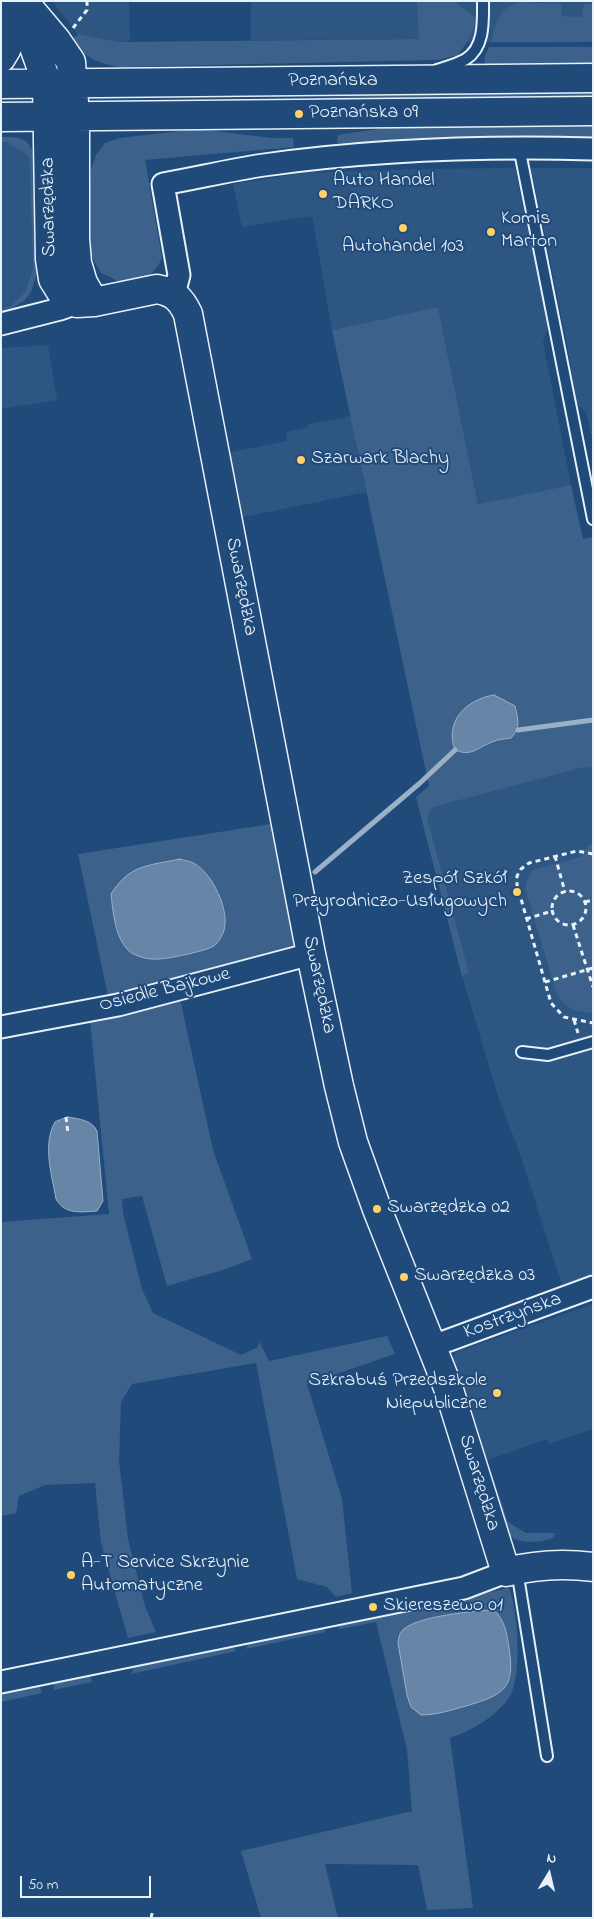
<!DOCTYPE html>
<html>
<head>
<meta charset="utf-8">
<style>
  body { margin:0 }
  #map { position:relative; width:594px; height:1919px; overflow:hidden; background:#1f4a7a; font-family:"Indie Flower",sans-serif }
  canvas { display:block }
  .frame { position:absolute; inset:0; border:2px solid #e8f1f8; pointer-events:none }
  .north { position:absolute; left:524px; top:1849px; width:50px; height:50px; -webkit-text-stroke:4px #1f4a7a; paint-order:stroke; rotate:9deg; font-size:14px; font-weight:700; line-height:20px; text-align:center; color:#e8f1f8 }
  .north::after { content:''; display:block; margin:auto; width:18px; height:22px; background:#e8f1f8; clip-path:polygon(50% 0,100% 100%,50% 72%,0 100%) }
  .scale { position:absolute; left:20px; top:1876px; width:131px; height:22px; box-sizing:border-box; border:2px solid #e8f1f8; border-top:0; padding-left:6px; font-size:15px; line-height:18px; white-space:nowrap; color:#e8f1f8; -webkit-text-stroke:4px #1f4a7a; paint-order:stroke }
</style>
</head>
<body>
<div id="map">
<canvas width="594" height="1919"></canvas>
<div class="frame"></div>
<div class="north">N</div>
<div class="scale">50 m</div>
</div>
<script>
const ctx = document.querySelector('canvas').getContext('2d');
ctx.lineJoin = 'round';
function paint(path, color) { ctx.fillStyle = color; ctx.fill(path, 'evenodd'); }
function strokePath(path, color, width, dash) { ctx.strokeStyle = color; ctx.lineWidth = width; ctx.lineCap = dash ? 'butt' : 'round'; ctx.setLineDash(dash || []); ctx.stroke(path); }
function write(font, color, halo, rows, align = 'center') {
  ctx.font = font + ' "Indie Flower",sans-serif'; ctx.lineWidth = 4; ctx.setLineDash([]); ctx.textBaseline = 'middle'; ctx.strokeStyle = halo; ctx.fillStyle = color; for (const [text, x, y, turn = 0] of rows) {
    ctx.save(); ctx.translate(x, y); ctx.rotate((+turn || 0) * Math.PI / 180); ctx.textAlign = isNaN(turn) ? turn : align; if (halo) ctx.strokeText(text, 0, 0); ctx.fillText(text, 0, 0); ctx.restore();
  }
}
const built = new Path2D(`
  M52 1H129L130 41 118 42 78 34Z
  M251 1H593V42L419 43V39L251 40Z
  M1 142H7L29 157 33 269 25 292 11 306 1 308Z
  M515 168 548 328 543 342 571 485 478 504 438 307 332 330 312 216 242 227 233 184 304 173 413 169Z
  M531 168H593V442L586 413 577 404 567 344Z
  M48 345 57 400 1 409V348Z
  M351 416 366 492 239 518 227 453 287 441 286 432 308 427V424Z
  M593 729V1274L562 1285 519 1151 499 1099 462 976 416 797 429 787Z
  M593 1304V1429L549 1444 547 1439 487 1460 452 1359 456 1352Z`);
const green = new Path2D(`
  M417 1H454L475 18C476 31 465 45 458 55L437 60 120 67C96 63 87 58 70 41L78 34 119 42 419 39Z
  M519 2 561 4 562 16 582 17 584 4H593V42H491C497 22 497 9 519 2Z
  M489 47H593V67L486 66 484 58Z
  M593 88V101L112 102 307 99 419 91Z
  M593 122V138L337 143 338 135 404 125Z
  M197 129 272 138H293L294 147 145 160 162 258 158 266 148 277 136 281H118L101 273 94 261 88 245 91 169 96 155 105 143 120 138Z
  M1 137C21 137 28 137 35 157L37 273 31 292 25 300 14 307 1 310V308L11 306 25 292 33 269 29 157 7 142H1Z
  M438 307 478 504 571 485 583 539 593 537V768L584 767 433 807 429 811 427 818 469 973 462 976 416 797 429 786 332 330Z
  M271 824 297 948 108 996 78 854Z
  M593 844V1013H591C573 1011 565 1009 556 992L525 888 528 877 533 870 581 857 589 845Z
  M180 999 213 1150 252 1259 226 1269 167 1286 142 1196 122 1199 123 1213 142 1289 153 1313 241 1355 258 1347 259 1341 269 1361 387 1336 395 1354 307 1384 342 1499 352 1593 336 1597 327 1587 297 1579 256 1363 132 1384 121 1402 119 1460 128 1539 145 1606 156 1632 128 1638 101 1543 95 1483 45 1485 19 1496 16 1513 1 1516V1222L109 1214 90 1020Z
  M487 1460 508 1522 526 1533H555L553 1538C541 1543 518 1544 508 1535L485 1465Z
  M509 1588C518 1612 522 1672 511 1694 500 1715 471 1731 450 1738L473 1908 427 1910 418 1865 325 1864 338 1918H261L241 1851 412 1811 407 1750 376 1622 339 1629 338 1623Z
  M323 1625 325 1632 246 1649 250 1641Z
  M232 1644 236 1651 131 1674 135 1665Z
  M89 1674 92 1682 54 1690 53 1682Z
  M39 1684 42 1693 1 1702V1691Z`);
const water = new Path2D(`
  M494 695 515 706C518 719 521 727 511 738 505 739 498 739 492 742 477 748 471 757 455 750 444 721 467 699 494 695Z
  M180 859C185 861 191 861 195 864 214 875 234 918 221 937 220 940 216 944 214 946 206 951 168 959 158 959 150 960 136 957 129 951 115 938 113 912 111 894 130 864 148 866 180 859Z
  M68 1117C79 1119 92 1120 97 1131L103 1201 97 1211C81 1212 65 1215 56 1199 52 1175 42 1145 55 1122Z
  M494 1610C505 1620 507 1634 509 1648 516 1690 502 1695 466 1706 451 1710 437 1715 421 1715L411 1707 407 1695 398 1643C399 1637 399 1633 404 1629 419 1616 473 1611 494 1610Z`);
const stream = new Path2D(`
  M518 730 593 720
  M315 872 420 783 455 750`);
const path = new Path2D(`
  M73 28 87 10V1
  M593 854 577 851 529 863 521 869 517 876V885L551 1003 564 1017 593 1023
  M555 856 565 892
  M552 908a17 17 0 1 1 34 0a17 17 0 1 1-34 0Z
  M585 902 593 900
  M526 919 552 911
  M573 925 593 987
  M545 982 593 968
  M574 1020 578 1033
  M66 1117 68 1133
  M151 1918 153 1910`);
const lane = new Path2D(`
  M437 70C446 67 458 64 466 59 485 47 483 20 483 1
  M519 147 593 519
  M522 1052 548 1055 593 1042
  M517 1570 547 1756`);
const street = new Path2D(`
  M174 295 179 275 163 184C197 178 230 170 264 165 371 150 484 146 593 149
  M1 324 60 309 77 303
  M1 1027 118 1005 311 954
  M433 1346 593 1287
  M1 1682 464 1588 506 1572`);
const secondary = new Path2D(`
  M14 1 26 25 47 83 50 259 53 279 63 295 77 303 94 302 157 289C174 292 181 299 188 314L311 954 339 1086 353 1142 377 1209 449 1390 503 1563 506 1572C534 1565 564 1563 593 1567
  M24 2 56 40 71 62 75 116V239L77 263 83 283 94 302
  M1 58C13 41 16 23 9 3
  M1 84 593 78
  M1 117 593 111`);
const markers = [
  [299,114,5,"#ffd166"],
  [323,194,5,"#ffd166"],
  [403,228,5,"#ffd166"],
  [491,232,5,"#ffd166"],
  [301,460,5,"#ffd166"],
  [517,892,5,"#ffd166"],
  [377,1209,5,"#ffd166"],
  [404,1277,5,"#ffd166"],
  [497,1393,5,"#ffd166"],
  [71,1575,5,"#ffd166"],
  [373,1607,5,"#ffd166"]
];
const streetNames = [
  ["Poznańska",333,82],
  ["Swarzędzka",50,207,-91],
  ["Swarzędzka",240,587,79],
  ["Swarzędzka",318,985,78],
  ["Osiedle Bajkowe",165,991,-14],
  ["Kostrzyńska",513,1317,-20],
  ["Swarzędzka",478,1483,73]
];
const poiNames = [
  ["Poznańska 09",309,114],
  ["Auto Handel",333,182],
  ["DARKO",333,205],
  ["Komis",501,220],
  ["Marton",501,243],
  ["Autohandel 103",403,248,"center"],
  ["Szarwark Blachy",311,460],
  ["Zespół Szkół",507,880,"right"],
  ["Przyrodniczo-Usługowych",507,903,"right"],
  ["Swarzędzka 02",387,1209],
  ["Swarzędzka 03",414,1277],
  ["Szkrabuś Przedszkole",487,1382,"right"],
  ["Niepubliczne",487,1405,"right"],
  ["A-T Service Skrzynie",81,1564],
  ["Automatyczne",81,1587],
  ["Skiereszewo 01",383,1607]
];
paint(built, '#2e5683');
paint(green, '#3c628c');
paint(water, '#6685a7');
strokePath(water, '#9ab0c7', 1);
strokePath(stream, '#9ab0c7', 5);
strokePath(lane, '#e8f1f8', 14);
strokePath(street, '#e8f1f8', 25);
strokePath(secondary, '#e8f1f8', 31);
strokePath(path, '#e8f1f8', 3, [5, 4]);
strokePath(lane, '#1f4a7a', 10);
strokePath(street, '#1f4a7a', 21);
strokePath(secondary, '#1f4a7a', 28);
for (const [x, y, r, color] of markers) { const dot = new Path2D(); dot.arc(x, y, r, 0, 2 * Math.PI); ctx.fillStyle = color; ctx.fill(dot); strokePath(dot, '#1f4a7a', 2); }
write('20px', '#e8f1f8', '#1f4a7a', streetNames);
write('20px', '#e8f1f8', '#1f4a7a', poiNames, 'left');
</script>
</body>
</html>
